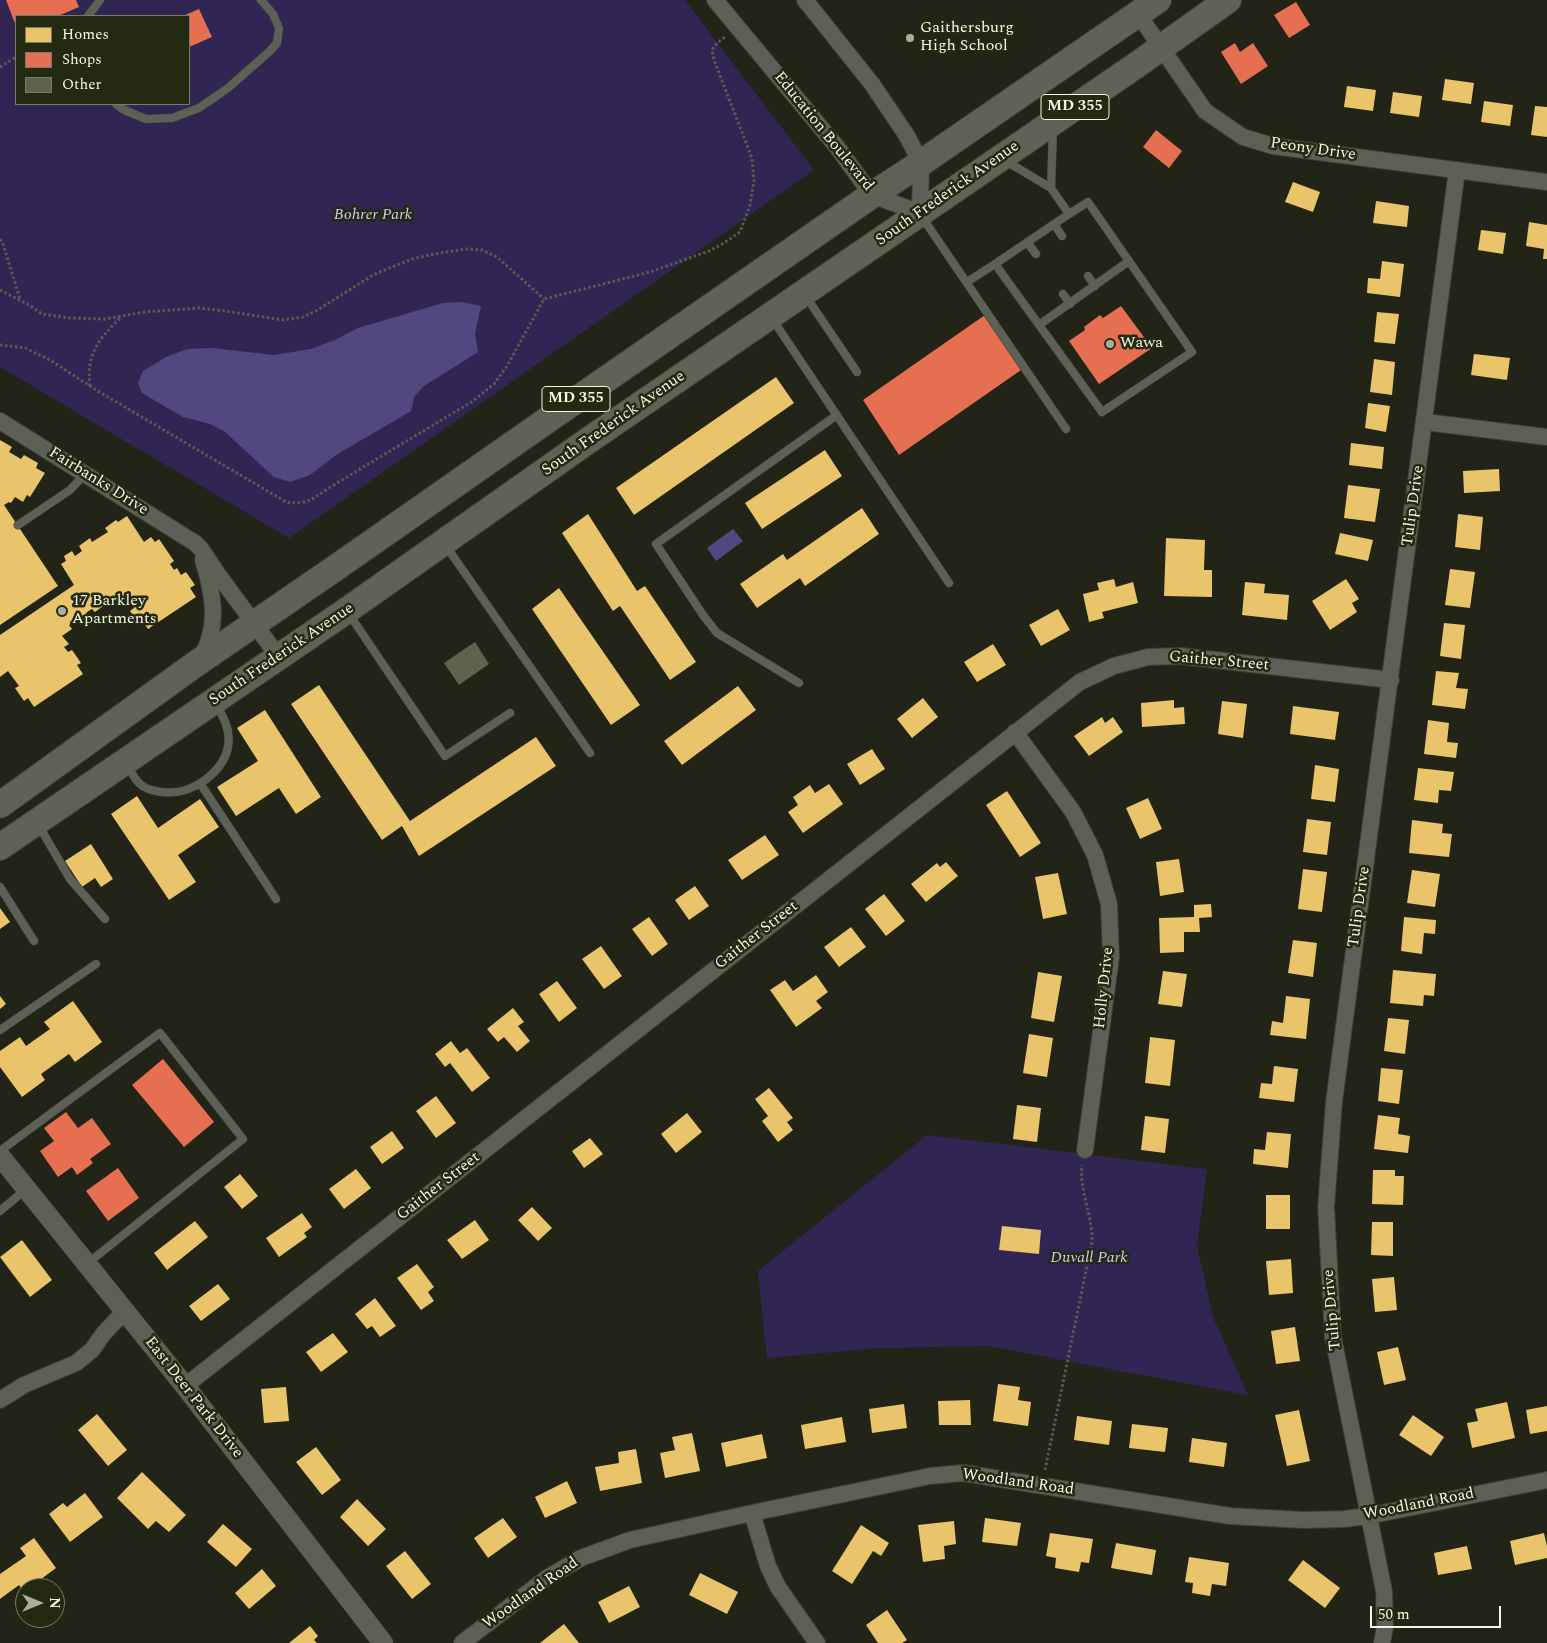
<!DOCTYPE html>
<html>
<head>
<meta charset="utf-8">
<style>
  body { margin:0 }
  #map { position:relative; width:1547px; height:1643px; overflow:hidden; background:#212417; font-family:Spectral,serif }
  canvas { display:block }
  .legend { position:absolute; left:15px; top:15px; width:175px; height:90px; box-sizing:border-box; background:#242912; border:1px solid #777b68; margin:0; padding:6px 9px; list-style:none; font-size:15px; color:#f3f7e8 }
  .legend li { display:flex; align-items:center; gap:10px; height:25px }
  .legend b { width:25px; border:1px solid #777b68 }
  .north { position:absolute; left:15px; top:1578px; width:50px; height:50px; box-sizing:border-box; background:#242912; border:1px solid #777b68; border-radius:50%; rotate:90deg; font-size:14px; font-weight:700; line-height:20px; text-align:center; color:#f3f7e8 }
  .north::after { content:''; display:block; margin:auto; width:18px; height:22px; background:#aaad9f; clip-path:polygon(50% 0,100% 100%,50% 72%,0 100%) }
  .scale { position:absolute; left:1370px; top:1606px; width:131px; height:22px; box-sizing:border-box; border:2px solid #f3f7e8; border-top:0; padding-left:6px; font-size:15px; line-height:18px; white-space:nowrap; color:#f3f7e8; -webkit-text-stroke:4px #242912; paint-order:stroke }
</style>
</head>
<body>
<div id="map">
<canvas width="1547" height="1643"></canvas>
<ul class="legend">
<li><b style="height:14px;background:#e9c46a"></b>Homes</li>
<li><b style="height:14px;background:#e76f51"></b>Shops</li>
<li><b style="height:14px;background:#5f634d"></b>Other</li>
</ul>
<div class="north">N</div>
<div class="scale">50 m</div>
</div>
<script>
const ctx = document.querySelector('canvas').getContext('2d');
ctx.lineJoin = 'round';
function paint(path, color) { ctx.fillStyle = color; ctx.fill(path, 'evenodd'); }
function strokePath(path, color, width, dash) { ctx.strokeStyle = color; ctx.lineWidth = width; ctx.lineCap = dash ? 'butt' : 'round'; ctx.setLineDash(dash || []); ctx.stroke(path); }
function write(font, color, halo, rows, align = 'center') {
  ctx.font = font + ' Spectral,serif'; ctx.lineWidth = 5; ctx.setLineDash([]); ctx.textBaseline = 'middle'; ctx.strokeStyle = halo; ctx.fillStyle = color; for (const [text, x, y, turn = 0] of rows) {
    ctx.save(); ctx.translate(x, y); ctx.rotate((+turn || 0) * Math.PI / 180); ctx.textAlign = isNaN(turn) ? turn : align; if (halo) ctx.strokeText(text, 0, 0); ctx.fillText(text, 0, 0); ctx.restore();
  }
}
const green = new Path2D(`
  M0 0H685L814 170 289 538 0 367ZM16 16H189V104H16Z
  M927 1135 1207 1169 1197 1246 1213 1317 1248 1395 988 1346 879 1348 767 1358 758 1271Z`);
const water = new Path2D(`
  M461 302 481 306 475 333 478 352 424 386 414 397 411 411 336 455 310 475 290 482 274 477 224 431 210 424 183 417 142 393 138 383 143 371 166 357 187 349 212 348 274 355 311 349 335 340 358 328 443 303Z
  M733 529 743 541 716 561 707 548Z`);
const homes = new Path2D(`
  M1445 79 1474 83 1471 104 1442 100Z
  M1347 86 1376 90 1373 111 1344 107Z
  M1393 92 1422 96 1419 117 1390 113Z
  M1484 101 1513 105 1510 126 1481 122Z
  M1535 106 1547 107V137L1531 135Z
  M1293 182 1320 192 1313 212 1285 202Z
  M1376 201 1409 206 1407 227 1373 223Z
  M1529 222 1547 225V259H1543L1544 249 1526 246Z
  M1481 230 1506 233 1503 254 1478 250Z
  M1382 261 1404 264 1400 297 1367 293 1368 278 1380 279Z
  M1377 312 1399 314 1395 344 1374 342Z
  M1474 354 1510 358 1507 380 1471 375Z
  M1374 359 1395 362 1392 395 1370 392Z
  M776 377 794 403 634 515 616 488Z
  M1368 403 1390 406 1386 432 1365 428Z
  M0 440 12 447 9 452 21 459 24 455 38 463 36 468 45 473 30 497 27 495 23 502 15 497 11 503 9 502 4 505 58 586 0 625Z
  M1351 443 1384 447 1382 469 1349 465Z
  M825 450 842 476 762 529 745 503Z
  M1499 469 1500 491 1464 493 1463 471Z
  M1348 485 1380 489 1375 522 1344 518Z
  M862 508 879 534 805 586 800 578 757 608 740 584 783 554 787 560Z
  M588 514 637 591 645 586 696 662 670 680 620 606 613 611 562 533Z
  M1458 514 1483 517 1480 550 1455 547Z
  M127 516 144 542 151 537 155 542 159 539 174 561 170 564 174 570 177 568 181 575 186 572 195 585 190 588 196 597 148 629 142 620 138 623 130 611 134 608 130 601 125 604 120 595 110 601 108 598 104 601 106 604 95 612 92 609 90 610 86 613 89 617 77 625 74 621 69 625 72 629 62 636 69 644 64 647 68 652 72 650 81 663 77 665 83 674 34 707 28 698 24 701 15 688 19 686 8 671 0 677V635L74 585 61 564 66 561 64 556 72 551 75 556 82 551 79 546 90 538 92 542 108 532 105 528 116 520 118 522Z
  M1340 533 1373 540 1368 561 1335 554Z
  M1166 538 1205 540 1204 570H1212V597L1164 596Z
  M1450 569 1475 572 1470 608 1445 605Z
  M1114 579 1116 587 1133 582 1138 603 1102 612 1104 618 1089 622 1083 594 1099 590 1097 583Z
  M1346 579 1359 599 1352 603 1357 612 1330 630 1312 601Z
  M1245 582 1265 584 1264 593 1289 595 1287 620 1242 615Z
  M559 588 640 705 611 725 532 609Z
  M1058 609 1070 630 1041 646 1029 625Z
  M1444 623 1465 625 1461 659 1440 656Z
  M993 644 1006 665 977 682 964 662Z
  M1436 671 1459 673 1456 688 1468 689 1465 709 1432 705Z
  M319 685 410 821 536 737 556 766 419 856 402 826 382 840 291 704Z
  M738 686 756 710 682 765 664 741Z
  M923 698 938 717 912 738 897 719Z
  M1174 700V708L1184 707 1185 724 1142 727 1141 703Z
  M1222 701 1247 704 1243 738 1218 734Z
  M1293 706 1339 712 1335 740 1290 734Z
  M265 710 321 797 296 814 279 788 236 816 217 787 258 761 237 728Z
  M1102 717 1105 723 1113 717 1123 732 1089 756 1074 736Z
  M1428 720 1449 723 1447 742 1458 743 1456 758 1424 754Z
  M872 749 885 769 860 785 847 764Z
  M1315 765 1339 769 1335 802 1311 799Z
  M1418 768 1454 772 1451 791 1439 790 1438 803 1414 800Z
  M829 784 843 804 803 833 788 812 798 805 793 797 810 785 815 793Z
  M1007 791 1041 843 1020 857 986 805Z
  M137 796 158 828 200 799 219 827 178 855 196 882 169 900 111 814Z
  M1148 798 1162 829 1140 839 1126 808Z
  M1307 819 1331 822 1327 855 1303 852Z
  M1412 820 1443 824 1442 833 1452 834 1449 857 1409 853Z
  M765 835 779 855 742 880 728 860Z
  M91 844 113 879 101 887 95 878 82 887 65 861Z
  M1179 859 1184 892 1160 896 1156 862Z
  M946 862 958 876 926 902 911 884 937 863 940 867Z
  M1303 869 1327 872 1322 912 1298 909Z
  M1412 870 1440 874 1435 907 1407 903Z
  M1058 873 1067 914 1043 919 1035 877Z
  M695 886 709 906 689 920 675 900Z
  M884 894 905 921 886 936 865 909Z
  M1211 904 1212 917 1199 918 1200 932H1184V952L1160 953 1159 918 1194 917V905Z
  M0 908 10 922 0 929Z
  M649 917 668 944 652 956 632 929Z
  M1404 917 1436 920 1435 934 1424 933 1422 954 1401 951Z
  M851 927 866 947 839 967 824 947Z
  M1293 940 1317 943 1313 977 1288 973Z
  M601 946 622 976 604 989 582 959Z
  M1393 970 1436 974 1434 996 1424 995 1423 1006 1390 1003Z
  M1163 971 1187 974 1182 1007 1158 1004Z
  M1038 972 1062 976 1054 1022 1031 1018Z
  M816 975 828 992 816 1001 822 1008 796 1027 770 990 785 980 793 991Z
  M557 981 577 1008 559 1022 539 994Z
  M0 996 6 1004 0 1009Z
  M1286 996 1310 999 1306 1039 1270 1035 1272 1021 1283 1023Z
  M73 1001 102 1042 75 1062 69 1054 41 1074 45 1080 22 1097 0 1067V1051L20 1037 26 1046 50 1029 44 1022Z
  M513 1008 524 1022 518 1026 530 1041 517 1052 504 1037 498 1042 487 1029Z
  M1388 1018 1409 1020 1405 1054 1384 1051Z
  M1029 1034 1053 1038 1047 1077 1023 1073Z
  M1150 1037 1175 1040 1170 1086 1145 1083Z
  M451 1041 460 1053 467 1048 490 1078 472 1092 450 1063 445 1067 435 1054Z
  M1274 1066 1298 1069 1294 1102 1259 1098 1261 1083 1272 1084Z
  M1381 1068 1403 1070 1399 1104 1378 1101Z
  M769 1088 793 1118 787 1122 793 1130 778 1142 762 1121 768 1116 755 1099Z
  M436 1096 456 1123 436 1138 416 1111Z
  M1017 1105 1041 1108 1037 1142 1013 1139Z
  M687 1113 702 1132 676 1153 661 1134Z
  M1378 1115 1400 1118 1398 1134 1410 1136 1408 1153 1374 1149Z
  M1145 1116 1169 1119 1165 1153 1141 1150Z
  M392 1131 404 1148 382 1164 370 1147Z
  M1267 1132 1291 1134 1288 1168 1253 1164 1254 1149 1265 1150Z
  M590 1138 603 1154 584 1168 572 1151Z
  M356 1169 371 1188 344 1209 329 1189Z
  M1373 1170H1395V1176H1404L1403 1205 1372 1204Z
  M240 1174 258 1196 242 1209 224 1187Z
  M1266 1195H1290V1229H1266Z
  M532 1207 552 1228 538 1241 518 1220Z
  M302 1213 312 1227 304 1233 307 1237 279 1257 266 1238Z
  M475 1220 489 1240 462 1259 447 1240Z
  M195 1221 208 1237 167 1270 154 1253Z
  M1372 1222H1393V1256L1371 1255Z
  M1002 1226 1041 1230 1039 1254 999 1250Z
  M22 1240 52 1280 30 1297 0 1257Z
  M1291 1259 1293 1293 1269 1295 1266 1261Z
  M417 1264 434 1287 428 1292 434 1301 421 1310 397 1278Z
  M1394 1277 1397 1310 1375 1312 1372 1279Z
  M218 1284 230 1299 201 1321 189 1306Z
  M375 1298 396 1326 380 1337 372 1326 367 1329 355 1314Z
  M1295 1327 1300 1361 1276 1364 1271 1331Z
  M333 1333 348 1352 321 1372 306 1352Z
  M1398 1347 1406 1380 1384 1385 1377 1352Z
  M998 1384 1020 1387 1018 1400 1031 1402 1028 1426 993 1421Z
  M286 1387 289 1421 264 1423 261 1389Z
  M970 1400 971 1425H939L938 1401Z
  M1507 1402 1515 1438 1472 1448 1467 1423 1478 1421 1475 1409Z
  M904 1404 907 1428 872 1433 869 1409Z
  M1547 1406V1431L1530 1434 1526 1410Z
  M1299 1410 1310 1461 1287 1466 1275 1415Z
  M97 1414 127 1450 108 1466 78 1430Z
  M1413 1415 1444 1437 1431 1456 1399 1435Z
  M1077 1416 1112 1421 1109 1445 1074 1440Z
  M842 1417 846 1442 805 1449 801 1425Z
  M1132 1424 1168 1428 1165 1452 1129 1448Z
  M692 1433 700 1471 665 1478 660 1453 675 1450 672 1437Z
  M762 1434 767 1458 726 1467 721 1443Z
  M1192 1438 1227 1443 1224 1467 1189 1462Z
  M316 1447 341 1480 322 1495 296 1462Z
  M636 1449 642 1483 600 1491 595 1467 619 1463 618 1452Z
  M142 1472 186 1515 169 1532 156 1521 148 1529 117 1498Z
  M567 1481 577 1503 545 1518 535 1497Z
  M85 1493 103 1517 70 1542 49 1514 63 1503 67 1507Z
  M357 1499 386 1529 368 1546 340 1517Z
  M503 1518 517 1537 488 1558 474 1538Z
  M985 1518 1021 1523 1017 1546 982 1542Z
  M954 1521 956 1544 944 1546 945 1559 923 1562 918 1525Z
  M223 1524 252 1549 236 1567 207 1542Z
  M861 1525 889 1543 881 1556 873 1551 852 1584 832 1571Z
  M1050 1533 1093 1539 1089 1563 1081 1562 1079 1572 1055 1568 1056 1558 1046 1556Z
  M1544 1533 1547 1546V1558L1515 1565 1510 1541Z
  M34 1538 56 1568 29 1588H25L24 1592 19 1585 0 1599V1574L26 1556 20 1548Z
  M1116 1543 1156 1550 1152 1575 1111 1568Z
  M1467 1546 1472 1569 1438 1575 1434 1553Z
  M405 1551 431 1584 412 1599 386 1566Z
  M1189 1557 1229 1563 1226 1586 1212 1584 1210 1596 1192 1593 1193 1583 1185 1582Z
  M1303 1560 1340 1588 1325 1608 1288 1580Z
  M262 1569 276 1586 249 1609 235 1593Z
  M700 1573 738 1592 727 1614 689 1595Z
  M629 1586 640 1607 609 1623 598 1602Z
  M887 1610 907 1640 902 1643H878L866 1625Z
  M564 1624 579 1643H540Z
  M310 1626 318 1636 314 1640 317 1643H289Z`);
const shops = new Path2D(`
  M6 0H76L79 7 58 16H16V26Z
  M1296 2 1310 25 1289 38 1274 15Z
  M199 9 212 37 189 47V16H183Z
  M1235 43 1240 52 1253 43 1268 66 1241 84 1221 52Z
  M1156 130 1182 151 1169 168 1143 147Z
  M1121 306 1152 348 1099 384 1069 341 1085 330 1084 327 1100 315 1103 318Z
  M985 315 1021 370 899 455 863 400Z
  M163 1059 214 1122 184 1147 132 1085Z
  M66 1112 78 1128 92 1118 111 1144 90 1159 93 1163 77 1175 72 1167 58 1177 40 1151 54 1141 44 1128Z
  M118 1168 139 1198 108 1221 86 1191Z`);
const building = new Path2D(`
  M475 642 489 664 459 685 444 663Z`);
const path = new Path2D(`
  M0 67 16 57
  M0 239 3 244 20 299
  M0 290 29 305 42 314 70 318 105 319 145 312 199 308 225 311 283 320 303 317 316 311 373 275 392 267 412 259 439 253 466 249 482 250 497 257 544 299
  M0 345 25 348 50 360 96 390 286 502C305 505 312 500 327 489L473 401 494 384 507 366 544 299 650 272 709 251 724 243 740 232 750 205 754 181 752 158 714 60 712 50 717 43 725 37
  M90 386C86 353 99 339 121 317
  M1045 1470 1092 1242C1093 1216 1079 1191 1082 1165`);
const service = new Path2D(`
  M88 16 100 0
  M116 104 124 110 146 119 172 118 199 108 228 88 270 51 277 43 279 28 273 14 261 0
  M1004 160 1051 188 1053 130
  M1051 188 1069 214 1088 202 1192 352 1102 412 995 264 1069 214
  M922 217 1066 429
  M1054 224 1062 236
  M1027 242 1036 254
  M1088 276 1095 286
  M967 282 995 264
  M1063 294 1070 304
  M805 295 857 372
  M773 320 949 583
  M1039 325 1129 261
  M18 525 70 490 85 474
  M446 546 590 753
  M349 614 445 756 510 713
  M799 683 717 633 703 615 656 544 837 415
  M127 765C131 771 135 780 140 784 145 789 154 791 161 792 178 794 191 790 205 780 233 759 236 732 215 704
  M200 783 276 899
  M39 826 70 879 105 919
  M0 887 34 941
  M0 1030 96 964
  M0 1151 160 1033 243 1139 88 1263
  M0 1211 25 1190`);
const minor = new Path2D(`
  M715 0 837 147 872 195 920 213 921 163 907 136 872 84 805 0
  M1138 14 1205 111 1243 137 1273 146 1547 182
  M0 421 195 543 201 549 217 573 278 656
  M1425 422 1547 437
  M201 657C220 626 213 593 203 560
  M1015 732 1073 812 1095 855 1109 904 1111 957 1085 1150
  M185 1386 1080 682 1114 666 1148 657 1181 656 1391 680
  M0 1400 24 1385 76 1363 92 1350 104 1333 125 1311
  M752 1513 768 1566 778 1587 817 1643
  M462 1643 547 1578 581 1558 630 1540 752 1513 930 1476 963 1473 1230 1516 1303 1520 1344 1519 1368 1516 1547 1480
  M1382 1643 1385 1627 1384 1591 1333 1337 1326 1207 1334 1102 1457 170`);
const tertiary = new Path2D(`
  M0 1156 185 1386 383 1643`);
const primary = new Path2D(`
  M0 805 197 663 334 569 566 407 872 195 921 163 1158 0
  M0 847 346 611 589 440 1138 64 1228 0`);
const markers = [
  [910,38,5,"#aaad9f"],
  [1110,344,5,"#aaad9f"],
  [62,611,5,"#aaad9f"]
];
const shields = [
  [1075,107,68],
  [576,399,68]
];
const shieldNames = [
  ["MD 355",1075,107],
  ["MD 355",576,399]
];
const poiNames = [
  ["Gaithersburg",920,29],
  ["High School",920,47],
  ["Wawa",1120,344],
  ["17 Barkley",72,602],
  ["Apartments",72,620]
];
const streetNames = [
  ["Education Boulevard",823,132,51],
  ["Peony Drive",1313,150,8],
  ["South Frederick Avenue",948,194,-35],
  ["South Frederick Avenue",614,424,-35],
  ["Fairbanks Drive",98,482,32],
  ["Tulip Drive",1414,506,-82],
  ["South Frederick Avenue",282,655,-34],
  ["Gaither Street",1219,662,5],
  ["Tulip Drive",1360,907,-82],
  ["Gaither Street",757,936,-38],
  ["Holly Drive",1105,988,-84],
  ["Gaither Street",439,1187,-38],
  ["Tulip Drive",1333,1310,-95],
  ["East Deer Park Drive",193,1398,52],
  ["Woodland Road",1018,1483,8],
  ["Woodland Road",1419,1505,-11],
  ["Woodland Road",531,1594,-35]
];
const parkNames = [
  ["Bohrer Park",373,216],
  ["Duvall Park",1089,1259]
];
paint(green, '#312653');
paint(water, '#534782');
paint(homes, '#e9c46a');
paint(shops, '#e76f51');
paint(building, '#5f634d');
strokePath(service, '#3c3e35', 9);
strokePath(minor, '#3c3e35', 18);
strokePath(tertiary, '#3c3e35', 21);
strokePath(primary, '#3c3e35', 28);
strokePath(path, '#595b52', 3, [2.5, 2.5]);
strokePath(service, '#5d6056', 8);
strokePath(minor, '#5d6056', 16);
strokePath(tertiary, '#5d6056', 20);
strokePath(primary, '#606256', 26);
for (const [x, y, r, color] of markers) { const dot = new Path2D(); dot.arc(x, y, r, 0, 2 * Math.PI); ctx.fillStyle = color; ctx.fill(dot); strokePath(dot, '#242912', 2); }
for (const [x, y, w] of shields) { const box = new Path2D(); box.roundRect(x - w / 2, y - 12.5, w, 25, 4); ctx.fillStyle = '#242912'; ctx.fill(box); strokePath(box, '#f3f7e8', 1); }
write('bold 15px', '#f3f7e8', null, shieldNames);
write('16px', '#f3f7e8', '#242912', poiNames, 'left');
write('16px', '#f3f7e8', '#242912', streetNames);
write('italic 16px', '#d0cbf3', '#242912', parkNames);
</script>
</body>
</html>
